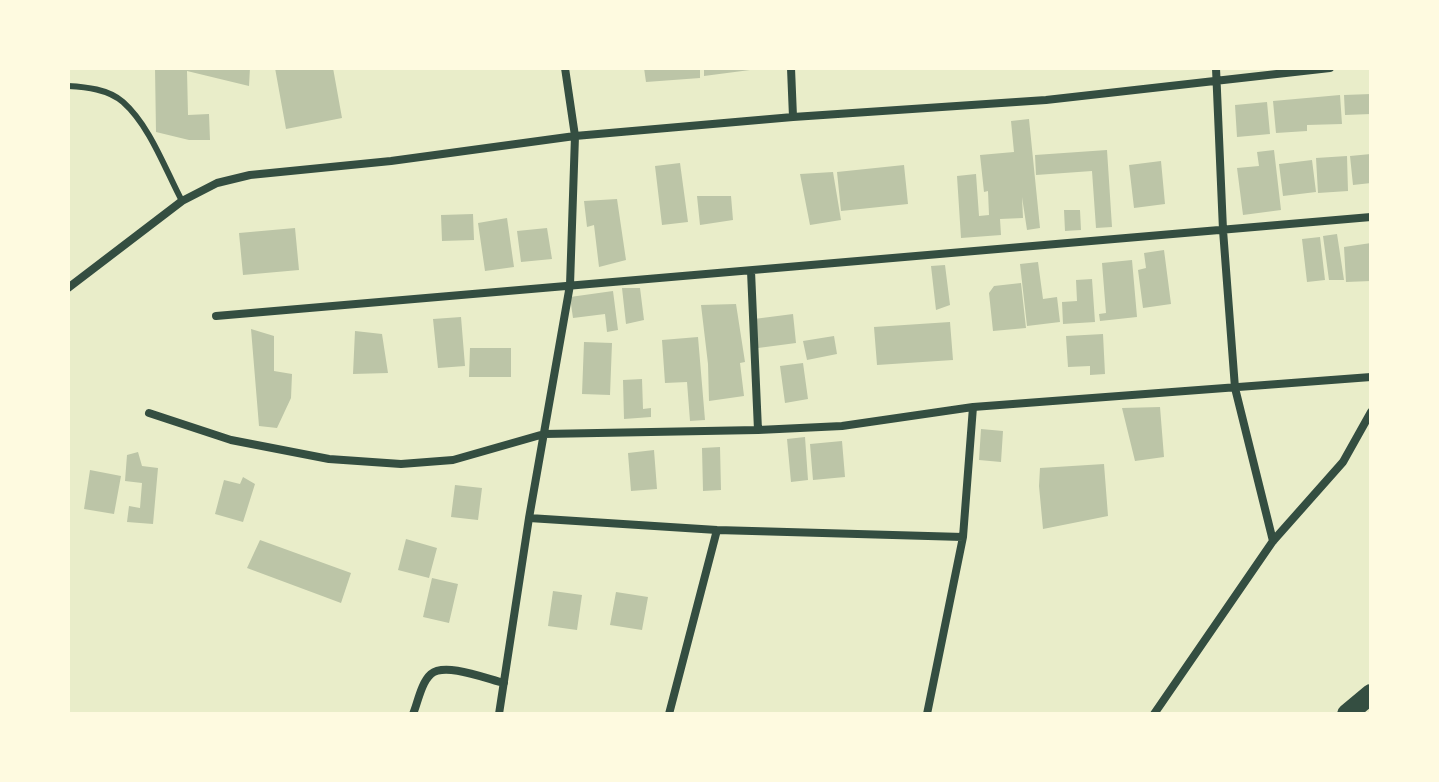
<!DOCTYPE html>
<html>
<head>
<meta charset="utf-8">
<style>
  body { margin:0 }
  #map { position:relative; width:1439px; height:782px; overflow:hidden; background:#e9edc9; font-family:Lora,serif }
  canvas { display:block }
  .frame { position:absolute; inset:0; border:70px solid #fefae0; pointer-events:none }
</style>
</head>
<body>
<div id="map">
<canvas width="1439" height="782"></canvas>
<div class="frame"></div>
</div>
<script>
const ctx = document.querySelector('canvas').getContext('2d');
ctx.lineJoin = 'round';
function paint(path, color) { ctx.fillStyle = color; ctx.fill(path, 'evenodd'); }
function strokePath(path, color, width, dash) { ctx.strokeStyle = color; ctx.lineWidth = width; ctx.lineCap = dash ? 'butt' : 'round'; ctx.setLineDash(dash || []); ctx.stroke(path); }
const building = new Path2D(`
  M155 68H250L249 86 187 71 188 115 209 114 210 140H189L156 132Z
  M275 68H333L342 118 286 129Z
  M644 68H700V78L646 82Z
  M704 68H750V70L704 76Z
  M1371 94V114L1345 115 1344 95Z
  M1340 95 1342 124 1307 125V131L1276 133 1273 101Z
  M1267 102 1270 134 1237 137 1235 105Z
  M1029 119 1040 228 1027 230 1022 197 1023 218 1000 219 1001 235 961 238 957 176 976 174 979 216 989 215 988 191 984 192 980 155 1014 152 1011 121Z
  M1107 150 1112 227 1096 228 1092 171 1036 175 1035 155Z
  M1274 150 1281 210 1243 215 1237 168 1259 166 1257 152Z
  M1371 154V183L1353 185 1350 156Z
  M1347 156 1348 191 1318 193 1316 158Z
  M1312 160 1316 192 1283 196 1279 164Z
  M1161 161 1165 204 1134 208 1129 165Z
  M680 163 688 222 662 225 655 166Z
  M904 165 908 204 841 211 837 172Z
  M833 172 841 220 810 225 800 174Z
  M697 196H731L733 220 700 225Z
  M617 199 626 260 599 267 594 225 587 227 584 201Z
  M1064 210H1080L1081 230 1065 231Z
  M473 214 474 240 442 241 441 215Z
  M507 218 514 267 485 271 478 223Z
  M295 228 299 270 243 275 239 233Z
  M547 228 552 259 521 262 517 231Z
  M1337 234 1344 280H1329L1323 236Z
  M1320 237 1325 280 1307 282 1302 239Z
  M1371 243V281L1346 282 1344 247Z
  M1164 250 1171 304 1143 308 1138 270 1146 268 1144 253Z
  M1132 260 1137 317 1100 321 1099 314 1106 313 1102 263Z
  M1038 262 1043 299 1057 297 1060 322 1027 326 1020 264Z
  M945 265 950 305 936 310 931 266Z
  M1092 279 1095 322 1063 324 1062 302 1077 301 1076 280Z
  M1021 283 1026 328 993 331 989 293 994 286Z
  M622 288H640L644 320 626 324Z
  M613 291 618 330 607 332 605 314 573 318 570 297Z
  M736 304 745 362 740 363 744 396 709 401 708 364 701 305Z
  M793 314 796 343 758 348 754 319Z
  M461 317 465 366 438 368 433 319Z
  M950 322 953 360 877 365 874 327Z
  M251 329 274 336V371L292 374 291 398 277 428 259 426Z
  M355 331 382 334 388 373 353 374Z
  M1103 334 1105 374 1090 375V366L1068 367 1066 336Z
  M834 336 837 354 807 360 803 341Z
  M698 337 705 420 690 421 687 382 665 383 662 340Z
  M584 342 612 343 610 395 582 394Z
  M470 348H511V377H469Z
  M803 363 808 399 785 403 780 366Z
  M642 379 643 409 651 408V417L624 419 623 380Z
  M1160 407 1164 457 1135 461 1122 408Z
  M981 429 1003 431 1001 462 979 460Z
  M805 437 808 480 791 482 787 439Z
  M842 441 845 477 813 480 810 444Z
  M720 447 721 490 703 491 702 448Z
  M654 450 657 489 631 491 628 453Z
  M138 452 142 466 158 468 153 524 127 522 129 506 140 508 142 483 125 481 127 455Z
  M1104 464 1108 516 1043 529 1039 486 1040 468Z
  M90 470 121 476 114 514 84 509Z
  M243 477 255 484 243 522 215 514 224 480 240 484Z
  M455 485 482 488 478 520 451 517Z
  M406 539 437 548 429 578 398 570Z
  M260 540 351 573 341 603 247 568Z
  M432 578 458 584 449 623 423 617Z
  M553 591 582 595 577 630 548 626Z
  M616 592 648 597 642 630 610 625Z`);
const service = new Path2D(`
  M68 86C86 87 108 89 123 102 150 126 165 169 182 201`);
const minor = new Path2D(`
  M791 68 793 117
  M1216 68 1223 230 1235 388 1273 541
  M751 271 758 430
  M68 288 182 201 217 183 250 175 391 161 575 136 793 117 1046 100 1330 68
  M216 316 1371 217
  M149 413 231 440 329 459 401 464 453 460 544 434 758 430 842 426 973 407 1371 377
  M529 518 717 530 963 537
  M413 714C418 702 421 683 431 674 445 662 487 679 504 683
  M499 714 529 518 570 285 575 136 565 68
  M669 714 717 530
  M927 714 963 537 973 407
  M1154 714 1273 541 1343 462 1371 412`);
const primary = new Path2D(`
  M1347 714 1371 694`);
paint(building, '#bcc5a7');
strokePath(service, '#344e41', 6);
strokePath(minor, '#344e41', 8);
strokePath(primary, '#344e41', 20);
</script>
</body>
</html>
